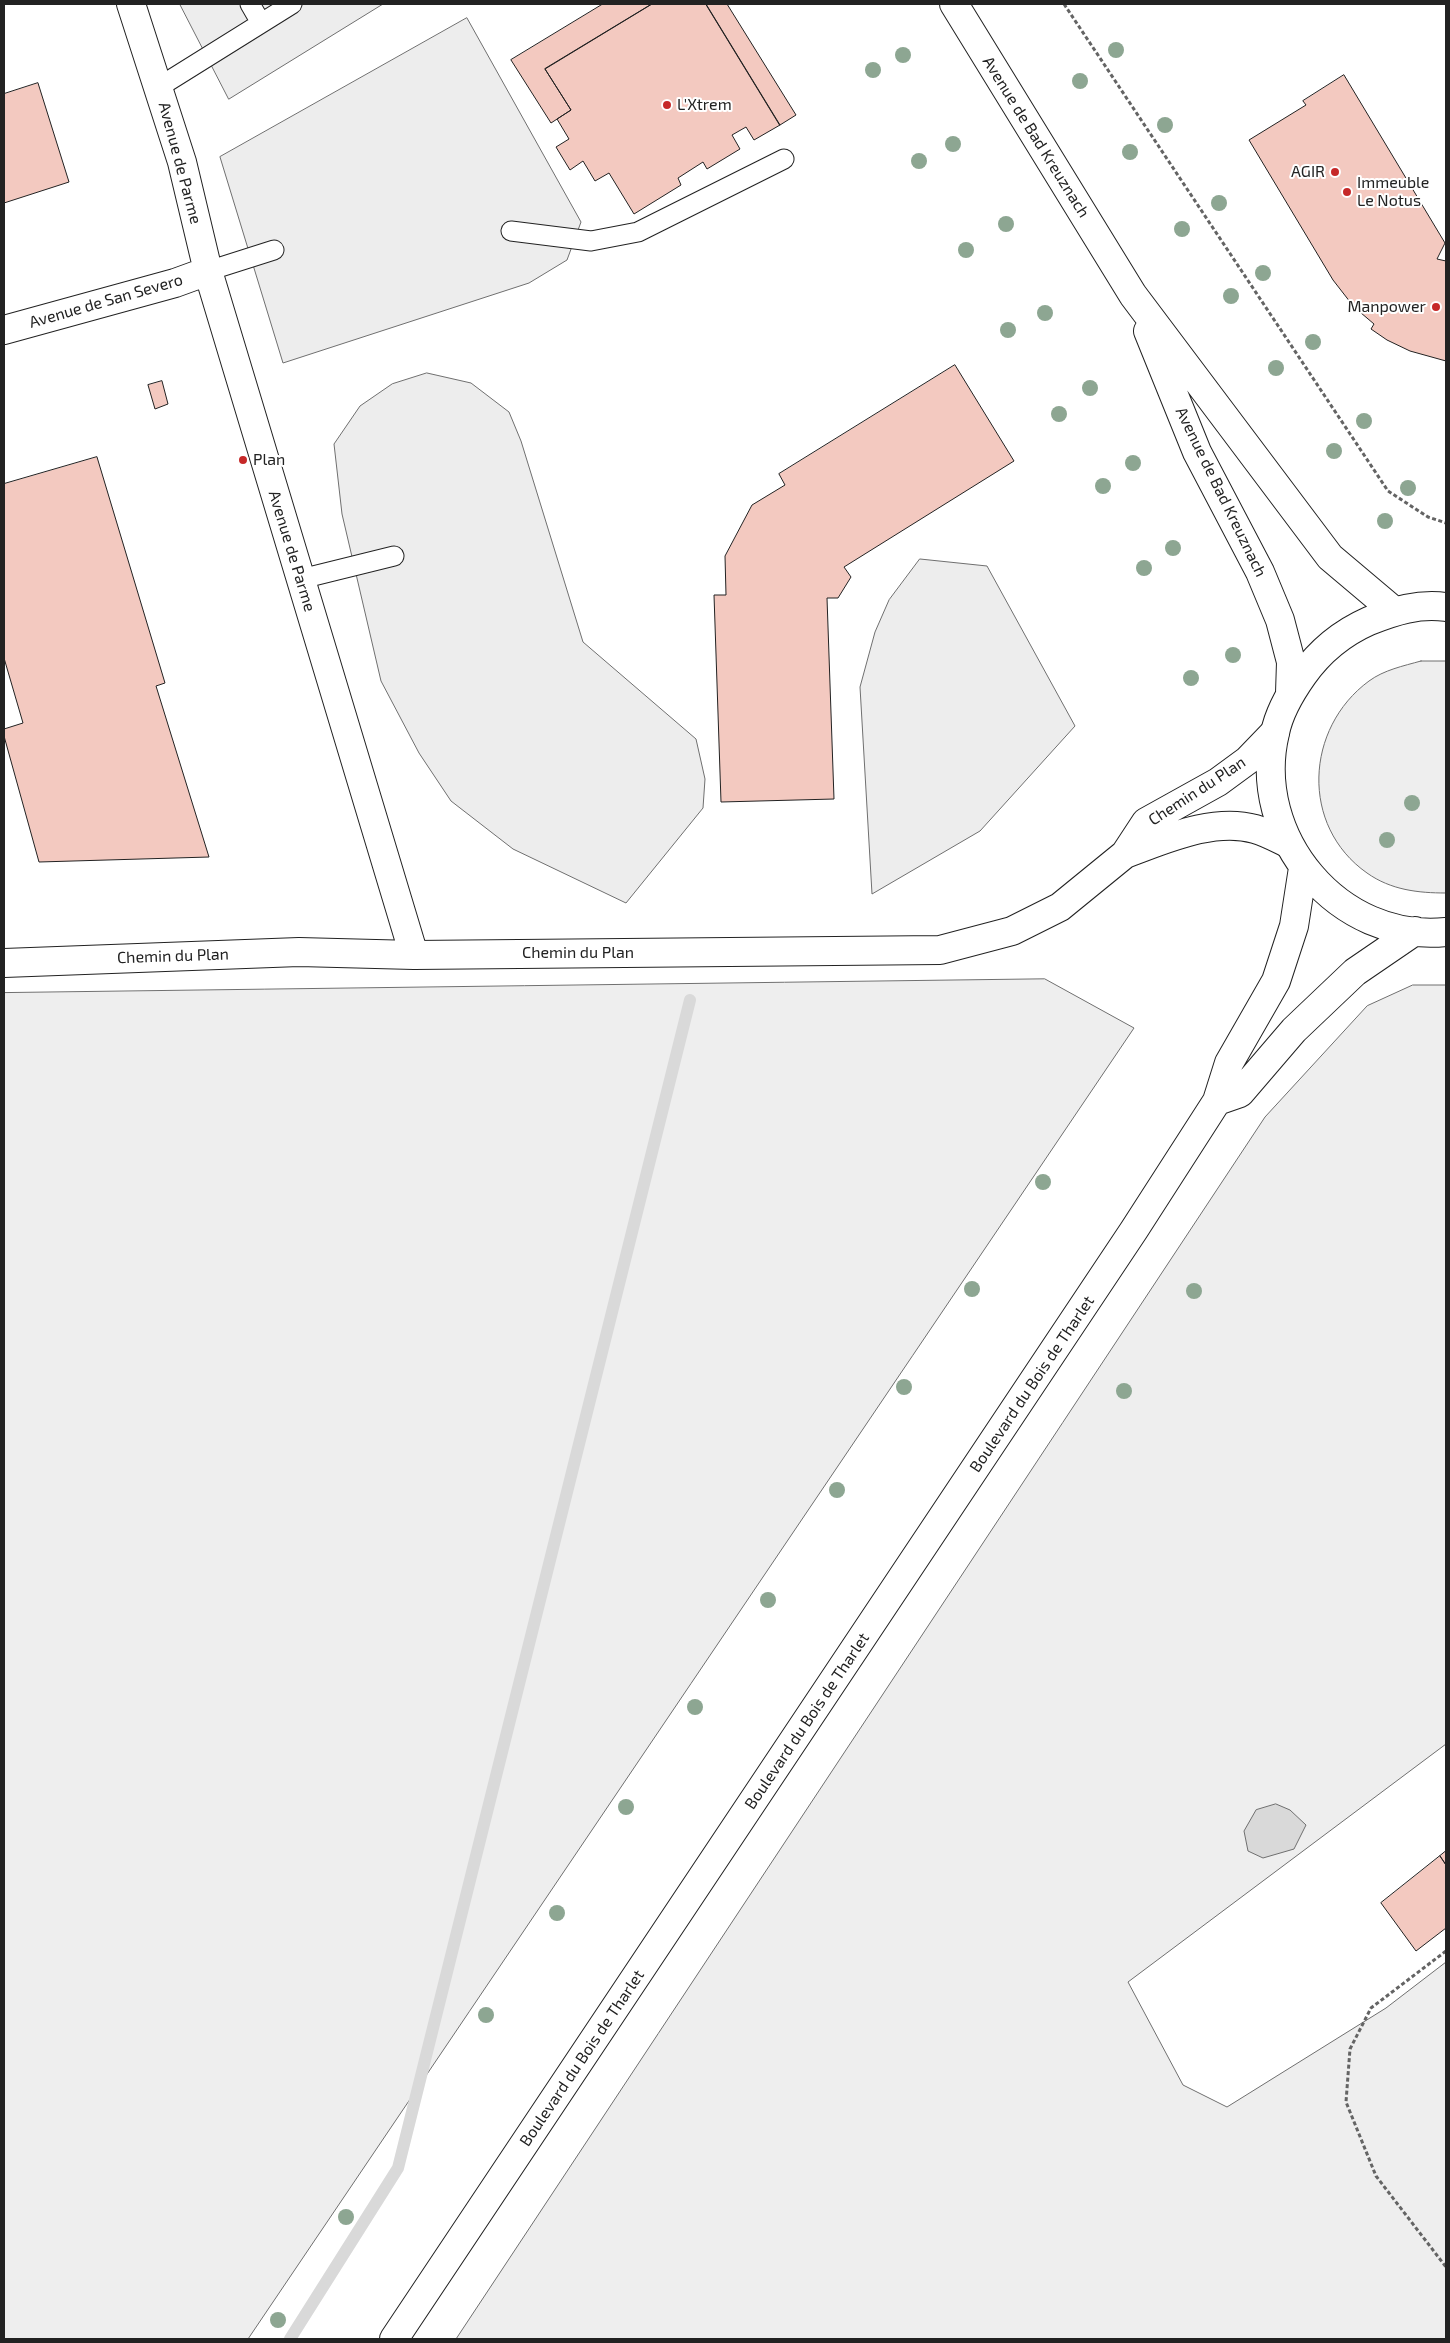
<!DOCTYPE html>
<html>
<head>
<meta charset="utf-8">
<style>
  body { margin:0 }
  #map { position:relative; width:1450px; height:2343px; overflow:hidden; background:#fff; font-family:"Exo 2",sans-serif }
  canvas { display:block }
  .frame { position:absolute; inset:0; border:5px solid #222; pointer-events:none }
</style>
</head>
<body>
<div id="map">
<canvas width="1450" height="2343"></canvas>
<div class="frame"></div>
</div>
<script>
const ctx = document.querySelector('canvas').getContext('2d');
ctx.lineJoin = 'round';
function paint(path, color) { ctx.fillStyle = color; ctx.fill(path, 'evenodd'); }
function strokePath(path, color, width, dash) { ctx.strokeStyle = color; ctx.lineWidth = width; ctx.lineCap = dash ? 'butt' : 'round'; ctx.setLineDash(dash || []); ctx.stroke(path); }
function write(font, color, halo, rows, align = 'center') {
  ctx.font = font + ' "Exo 2",sans-serif'; ctx.lineWidth = 4; ctx.setLineDash([]); ctx.textBaseline = 'middle'; ctx.strokeStyle = halo; ctx.fillStyle = color; for (const [text, x, y, turn = 0] of rows) {
    ctx.save(); ctx.translate(x, y); ctx.rotate((+turn || 0) * Math.PI / 180); ctx.textAlign = isNaN(turn) ? turn : align; if (halo) ctx.strokeText(text, 0, 0); ctx.fillText(text, 0, 0); ctx.restore();
  }
}
const green = new Path2D(`
  M1421 661H1446V893C1418 893 1391 890 1367 873 1300 826 1305 728 1369 681 1384 670 1403 666 1421 661Z
  M1045 979 1134 1028 248 2339H4V993Z
  M1413 985H1446V1744L1128 1982 1183 2085 1227 2107 1386 2008 1446 1962V2339H456L1265 1117 1367 1006Z`);
const parking = new Path2D(`
  M180 4H383L229 99Z
  M467 18 581 222 567 260 529 283 283 363 220 157Z
  M427 373 471 383 509 412 521 441 583 642 696 739 705 779 703 808 626 903 513 849 451 801 419 753 381 681 342 514 334 444 360 406 392 384Z
  M920 559 987 566 1075 726 980 831 872 894 860 687 875 632 889 600Z`);
const water = new Path2D(`
  M1276 1804 1290 1810 1306 1825 1294 1849 1263 1858 1248 1851 1244 1831 1256 1810Z`);
const stream = new Path2D(`
  M290 2339 398 2168 690 1000`);
const building = new Path2D(`
  M603 4H652L545 69 571 110 551 123 511 60Z
  M652 4H706L780 125 754 140 746 127 732 135 740 149 707 169 703 162 678 178 681 185 634 214 609 173 595 181 583 161 570 170 556 147 569 139 557 119 571 110 545 69Z
  M706 4H727L796 115 780 125Z
  M1344 75 1445 243 1437 259 1446 261V361L1410 351 1387 340 1371 329 1374 324 1354 307 1333 280 1249 140 1306 105 1303 101Z
  M38 83 69 182 4 203V94Z
  M955 365 1014 461 844 567 851 577 838 598H827L834 799 721 802 714 595H726L725 556 752 505 785 485 779 474Z
  M162 381 168 404 155 409 148 385Z
  M97 457 165 683 156 686 209 857 39 862 4 736V729L23 723 4 658V484Z
  M1446 1851V1865L1440 1856Z
  M1440 1856 1446 1865V1928L1416 1951 1381 1903Z`);
const path = new Path2D(`
  M1064 4 1388 491 1428 517 1446 523
  M1446 1951 1371 2008 1350 2049 1346 2102 1376 2176 1446 2267`);
const service = new Path2D(`
  M250 4 261 23
  M159 87 292 4
  M511 231 591 241 638 232 784 159
  M208 271 274 250
  M301 579 394 556`);
const minor = new Path2D(`
  M131 4 182 162 208 271 414 955
  M4 330 175 283 208 271
  M1125 854C1164 840 1213 817 1255 829 1266 832 1277 838 1287 843
  M4 963 299 952 414 955 940 950 1012 931 1060 907 1125 854 1146 822 1218 782 1248 760 1275 732`);
const primary = new Path2D(`
  M954 4 1133 295 1330 557 1394 611
  M1148 331 1197 452 1260 572 1280 620 1291 662 1290 693
  M1446 607C1419 603 1394 611 1369 621 1342 633 1320 651 1303 675 1291 692 1279 712 1275 733 1250 837 1339 943 1446 932
  M1217 1101 1240 1093 1294 1030 1355 972 1415 931
  M394 2339 1134 1230 1217 1101 1229 1063 1276 981 1294 926 1303 868`);
const trees = [
  [1116,50],
  [903,55],
  [873,70],
  [1080,81],
  [1165,125],
  [953,144],
  [1130,152],
  [919,161],
  [1219,203],
  [1006,224],
  [1182,229],
  [966,250],
  [1263,273],
  [1231,296],
  [1045,313],
  [1008,330],
  [1313,342],
  [1276,368],
  [1090,388],
  [1059,414],
  [1364,421],
  [1334,451],
  [1133,463],
  [1103,486],
  [1408,488],
  [1385,521],
  [1173,548],
  [1144,568],
  [1233,655],
  [1191,678],
  [1412,803],
  [1387,840],
  [1043,1182],
  [972,1289],
  [1194,1291],
  [904,1387],
  [1124,1391],
  [837,1490],
  [768,1600],
  [695,1707],
  [626,1807],
  [557,1913],
  [486,2015],
  [346,2217],
  [278,2320]
];
const markers = [
  [667,105,5,"#c62828"],
  [1335,172,5,"#c62828"],
  [1347,192,5,"#c62828"],
  [1436,307,5,"#c62828"],
  [243,460,5,"#c62828"]
];
const poiNames = [
  ["L'Xtrem",677,105],
  ["AGIR",1325,172,"right"],
  ["Immeuble",1357,183],
  ["Le Notus",1357,201],
  ["Manpower",1426,307,"right"],
  ["Plan",253,460]
];
const streetNames = [
  ["Avenue de Bad Kreuznach",1036,137,58],
  ["Avenue de Parme",180,163,75],
  ["Avenue de San Severo",106,301,-16],
  ["Avenue de Bad Kreuznach",1221,492,64],
  ["Avenue de Parme",292,551,73],
  ["Chemin du Plan",1197,791,-33],
  ["Chemin du Plan",578,953],
  ["Chemin du Plan",173,956,-2],
  ["Boulevard du Bois de Tharlet",1032,1384,-56],
  ["Boulevard du Bois de Tharlet",807,1721,-56],
  ["Boulevard du Bois de Tharlet",582,2058,-56]
];
paint(green, '#eee');
strokePath(green, '#6f6f6f', 1);
paint(parking, '#ededed');
strokePath(parking, '#6f6f6f', 1);
paint(water, '#d9d9d9');
strokePath(water, '#6f6f6f', 1);
strokePath(stream, '#d9d9d9', 12);
paint(building, '#f3c9c0');
strokePath(building, '#222', 1);
strokePath(service, '#222', 21);
strokePath(minor, '#222', 30);
strokePath(primary, '#222', 30);
strokePath(path, '#646464', 3, [4, 2.5]);
strokePath(service, '#fff', 19);
strokePath(minor, '#fff', 28);
strokePath(primary, '#fff', 28);
ctx.fillStyle = '#8da692';
for (const [x, y] of trees) { ctx.beginPath(); ctx.arc(x, y, 8, 0, 2 * Math.PI); ctx.fill(); }
for (const [x, y, r, color] of markers) { const dot = new Path2D(); dot.arc(x, y, r, 0, 2 * Math.PI); ctx.fillStyle = color; ctx.fill(dot); strokePath(dot, '#fff', 2); }
write('16px', '#222', '#fff', poiNames, 'left');
write('16px', '#222', '#fff', streetNames);
</script>
</body>
</html>
